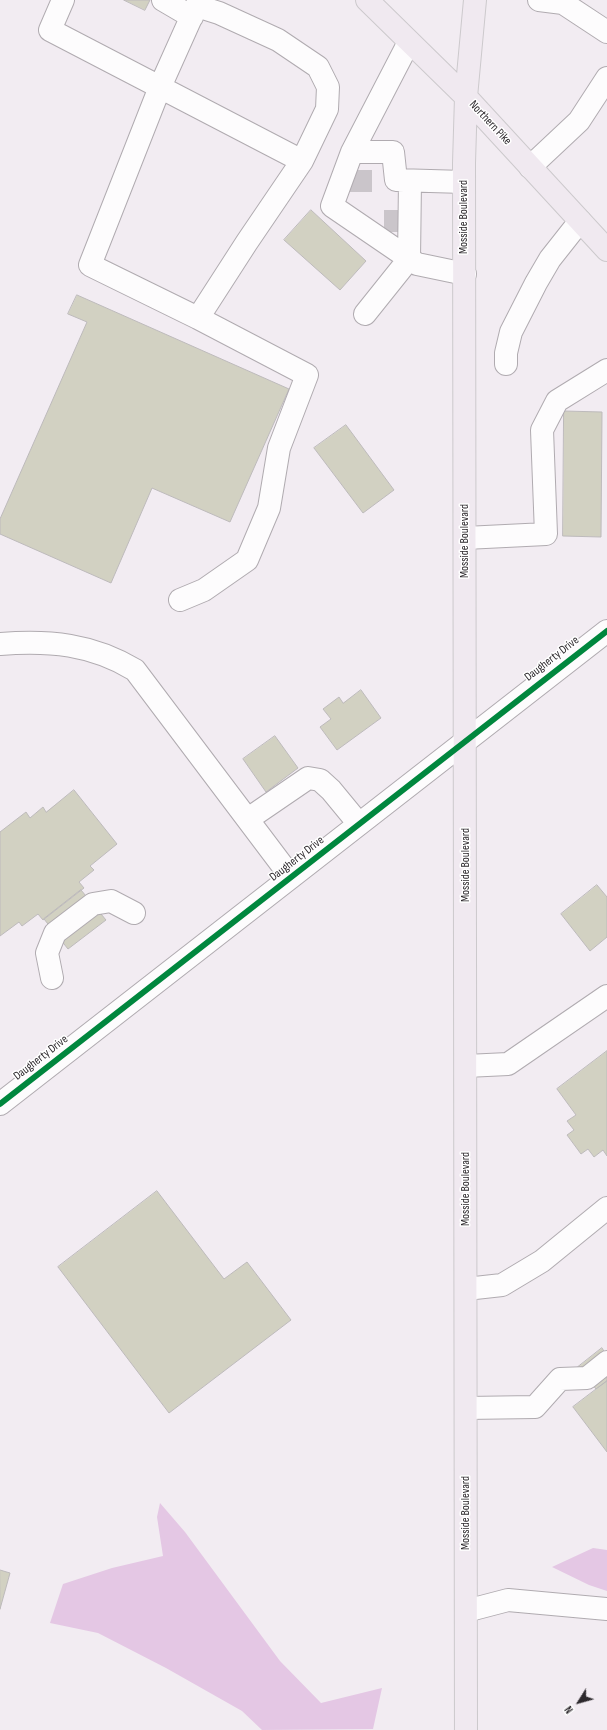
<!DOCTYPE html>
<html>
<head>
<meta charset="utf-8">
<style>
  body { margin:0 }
  #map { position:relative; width:607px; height:1730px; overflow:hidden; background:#f2ecf2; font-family:"Sofia Sans Condensed",sans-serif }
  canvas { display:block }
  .north { position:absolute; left:559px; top:1682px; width:40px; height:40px; -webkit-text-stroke:3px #fff; paint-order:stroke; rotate:233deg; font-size:11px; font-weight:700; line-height:16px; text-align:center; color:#2c282c }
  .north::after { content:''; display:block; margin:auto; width:14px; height:18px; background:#2c282c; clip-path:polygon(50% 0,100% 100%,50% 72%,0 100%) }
</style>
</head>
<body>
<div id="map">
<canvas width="607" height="1730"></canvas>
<div class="north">N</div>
</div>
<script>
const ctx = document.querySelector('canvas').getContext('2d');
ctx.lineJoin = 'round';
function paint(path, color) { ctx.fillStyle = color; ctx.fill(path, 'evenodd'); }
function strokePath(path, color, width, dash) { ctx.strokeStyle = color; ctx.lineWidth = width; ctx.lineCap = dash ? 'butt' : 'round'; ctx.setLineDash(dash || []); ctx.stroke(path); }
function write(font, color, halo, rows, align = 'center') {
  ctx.font = font + ' "Sofia Sans Condensed",sans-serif'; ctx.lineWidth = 3; ctx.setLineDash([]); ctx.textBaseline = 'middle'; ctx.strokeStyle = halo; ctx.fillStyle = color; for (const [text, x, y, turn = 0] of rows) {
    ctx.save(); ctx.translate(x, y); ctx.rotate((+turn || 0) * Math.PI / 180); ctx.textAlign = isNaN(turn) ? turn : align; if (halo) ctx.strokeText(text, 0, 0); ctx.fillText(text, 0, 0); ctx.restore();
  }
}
const green = new Path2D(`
  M160 1503 185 1532 280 1661 321 1703 382 1688 373 1729 262 1730 242 1711 166 1668 98 1633 50 1623 63 1584 112 1568 163 1556 157 1517Z
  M593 1548 607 1550V1591L589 1585 552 1567Z`);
const building = new Path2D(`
  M124 0H150L145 10Z
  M311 210 366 261 340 290 284 240Z
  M77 295 289 389 230 522 152 488 111 583 0 534V519L87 322 68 314Z
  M564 411 602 412 601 537 563 536Z
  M346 425 394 490 363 513 314 448Z
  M361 690 381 718 337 750 320 727 331 719 323 709 339 697 343 703Z
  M275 736 298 768 266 792 243 759Z
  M74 790 117 844 90 866 94 870 79 882 84 888 43 920 38 914 22 926 19 922 0 936V832L26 812 30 818 43 807 46 812Z
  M597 885 607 897V937L590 951 561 914Z
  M81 890 106 920 68 949 44 919Z
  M607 1051V1156L603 1150 594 1157 588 1149 581 1154 567 1135 574 1130 567 1121 576 1115 557 1089Z
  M157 1191 224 1279 247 1262 291 1320 169 1413 58 1267Z
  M602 1348 607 1356V1381L596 1389 578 1367Z
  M607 1381V1452L573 1407Z
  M0 1570 10 1573 0 1609Z`);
const minorTunnel = new Path2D(`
  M350 181H378
  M395 232V206`);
const minor = new Path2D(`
  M63 0 50 30 302 161
  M163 0 192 17
  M539 0 563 3 564 0
  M563 3 607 32
  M197 6 219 13 278 40 318 67 328 87 327 109 302 161 247 242 198 318 90 265 160 87 199 0
  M409 42 352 152 332 206 417 264 465 274
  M352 152H393L396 180 464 182
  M530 167 579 121 607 78
  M365 314 409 259 410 181
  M506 364V353L511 332 536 283 550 259 580 221
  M465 538 546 534 542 430 557 401 607 370
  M180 600 204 590 247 560 269 508 279 448 307 375 198 318
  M0 644C49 640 92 644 135 670L291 877
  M248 819 308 778 320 780 331 790 359 824
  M52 978 47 953 55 933 93 904 111 901 134 913
  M466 1066 508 1064 607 996
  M0 1104 607 631
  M466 1289 502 1285 542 1261 607 1208
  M466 1408 535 1407 560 1379 587 1378 607 1362
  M466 1611 508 1600 607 1609`);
const major = new Path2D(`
  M367 0 466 97 607 250
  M466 1730 464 163 466 97 475 0`);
const cycleway = new Path2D(`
  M0 1104 607 631`);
const streetNames = [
  ["Northern Pike",490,123,47],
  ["Mosside Boulevard",464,217,-90],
  ["Mosside Boulevard",465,541,-90],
  ["Daugherty Drive",552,659,-38],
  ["Daugherty Drive",297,859,-38],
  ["Mosside Boulevard",466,865,-90],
  ["Daugherty Drive",41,1058,-38],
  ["Mosside Boulevard",466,1189,-90],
  ["Mosside Boulevard",466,1513,-90]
];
paint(green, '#e4c7e4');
paint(building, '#d2d1c2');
strokePath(building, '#bdbabb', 1);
strokePath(minorTunnel, '#cac5ca', 22, [22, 11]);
strokePath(minor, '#b0abb0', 24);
strokePath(major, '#ccc9cc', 24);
strokePath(minor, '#fdfcfd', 22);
strokePath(major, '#f0e9f0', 22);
strokePath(cycleway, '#00873e', 6);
write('12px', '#2c282c', '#fff', streetNames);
</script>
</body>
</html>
